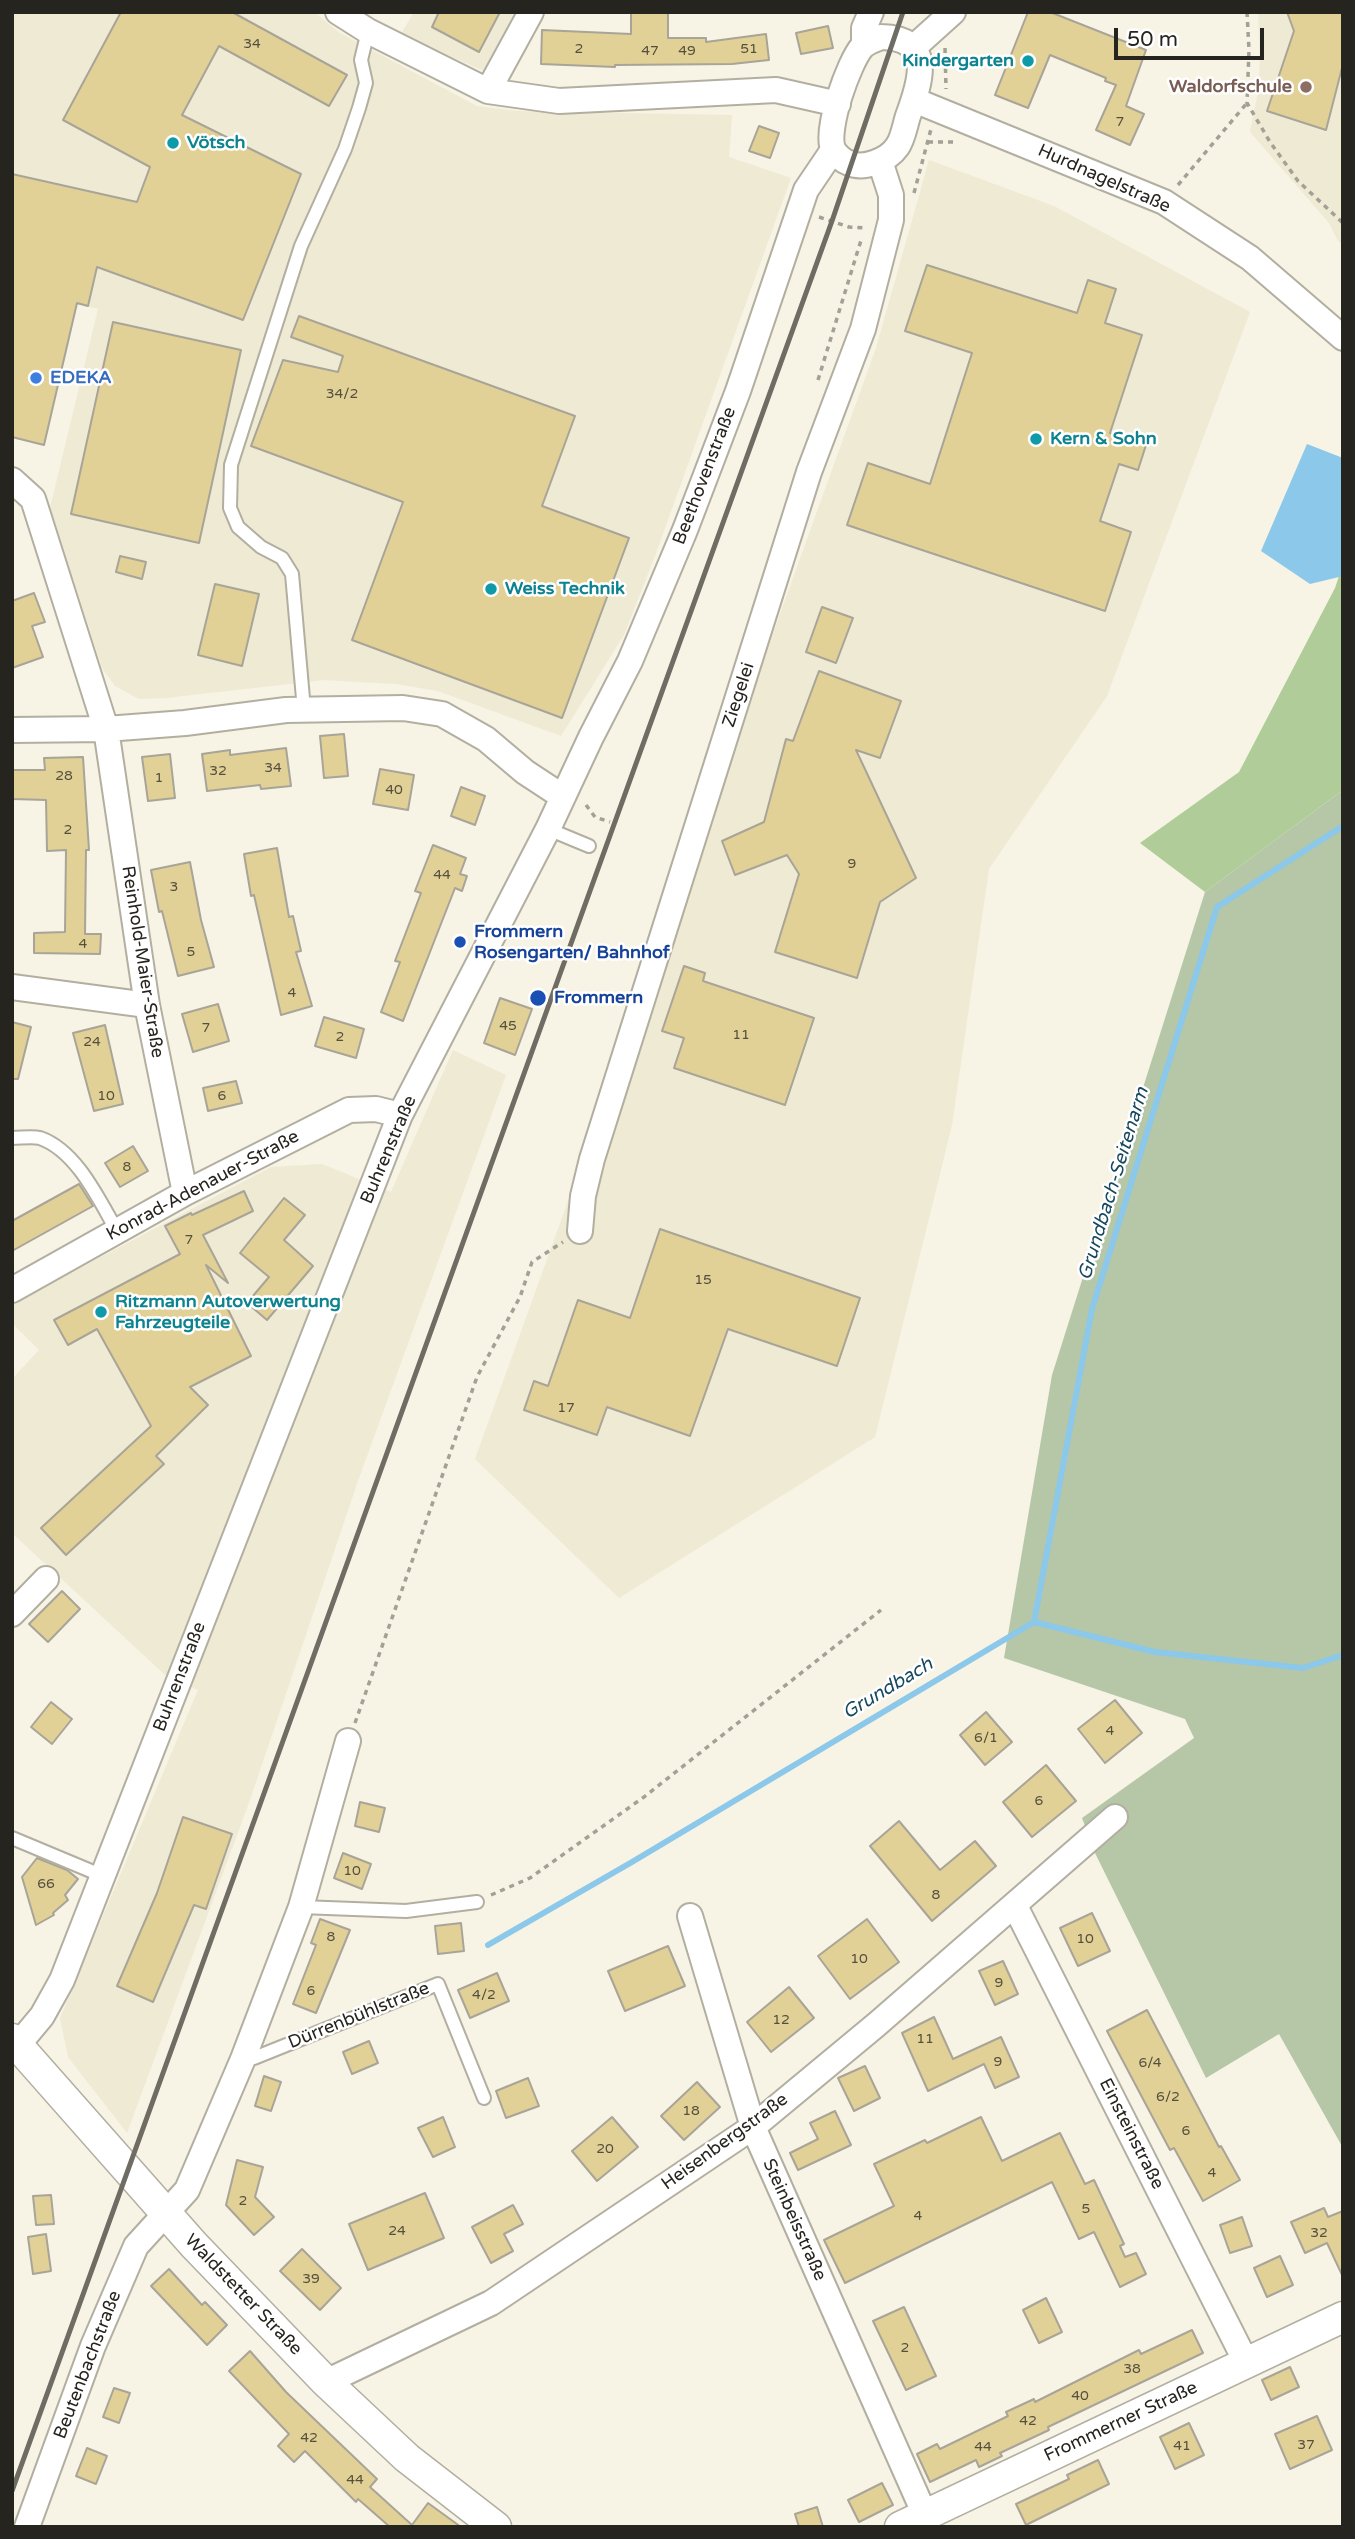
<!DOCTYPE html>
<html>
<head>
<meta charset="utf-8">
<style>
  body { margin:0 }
  #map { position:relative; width:1355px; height:2539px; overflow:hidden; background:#f7f3e5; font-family:"Varela Round",sans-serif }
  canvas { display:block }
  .frame { position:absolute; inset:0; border:14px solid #26241f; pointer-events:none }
  .scale { position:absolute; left:1114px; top:28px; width:150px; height:32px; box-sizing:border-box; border:4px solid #26241f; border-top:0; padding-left:9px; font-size:21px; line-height:24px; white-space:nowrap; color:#26241f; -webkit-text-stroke:5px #fff; paint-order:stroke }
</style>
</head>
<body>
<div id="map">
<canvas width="1355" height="2539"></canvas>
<div class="frame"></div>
<div class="scale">50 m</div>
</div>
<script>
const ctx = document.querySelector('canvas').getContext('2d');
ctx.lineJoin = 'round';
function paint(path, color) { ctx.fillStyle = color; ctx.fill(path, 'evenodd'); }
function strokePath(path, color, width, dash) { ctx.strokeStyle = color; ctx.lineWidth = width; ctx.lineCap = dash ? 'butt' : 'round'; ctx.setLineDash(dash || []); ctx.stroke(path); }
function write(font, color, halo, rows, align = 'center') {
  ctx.font = font + ' "Varela Round",sans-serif'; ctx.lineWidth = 5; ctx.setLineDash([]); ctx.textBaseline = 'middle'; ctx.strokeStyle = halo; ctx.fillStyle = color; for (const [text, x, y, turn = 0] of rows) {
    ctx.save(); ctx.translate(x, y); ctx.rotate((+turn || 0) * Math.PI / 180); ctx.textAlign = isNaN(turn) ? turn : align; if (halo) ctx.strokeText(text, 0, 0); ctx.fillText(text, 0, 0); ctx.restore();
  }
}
const built = new Path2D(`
  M12 12H314L340 33 477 106 517 111 732 115 729 157 791 178 655 556 624 635 561 736 438 691 396 684 324 680 166 698 139 699 115 686 102 668 50 508 98 309 12 288Z
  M414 12H514L486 72 401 34Z
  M1258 12H1343V244L1338 241 1329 223 1250 132 1258 92 1260 59Z
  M929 160 1054 206 1250 312 1107 696 989 869 952 1125 875 1437 619 1598 475 1459 876 348Z
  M453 1050 506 1075 359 1478 250 1800 127 2133 68 2057 60 2018 198 1690 164 1674 12 1533V1379L39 1350 12 1323V1304L271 1167 322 1164 391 1192Z`);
const green = new Path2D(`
  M1343 790V2148L1279 2034 1206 2078 1095 1853 1082 1818 1194 1738 1185 1719 1004 1658 1052 1375 1205 892Z`);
const forest = new Path2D(`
  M1343 564V790L1205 892 1140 843 1239 772 1335 588Z`);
const water = new Path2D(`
  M1307 444 1343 458V576L1310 584 1261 551Z`);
const stream = new Path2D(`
  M1034 1622 1092 1309 1217 907 1343 826
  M488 1945 632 1862 1034 1622 1155 1652 1303 1668 1343 1655`);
const building = new Path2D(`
  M121 12H232L347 75 329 106 219 46 182 115 301 174 243 320 97 267 88 306 77 303 44 445 12 437V174L137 202 150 167 63 120Z
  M439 12H500L479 52 432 27Z
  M1028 12H1050L1146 50 1126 106 1144 114 1130 145 1096 130 1116 85 1105 81 1106 78 1050 55 1028 108 995 95Z
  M1287 12H1343V64L1326 130 1267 111 1294 31Z
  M631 13H668V38H706V42L766 34 769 60 732 64 615 65V67L541 64 542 30 631 34Z
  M828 26 833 48 801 54 796 33Z
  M759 126 779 133 770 158 749 151Z
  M927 265 1077 313 1088 280 1116 289 1105 323 1142 335 1110 433 1146 445 1138 470 1119 464 1100 521 1131 532 1105 611 847 525 868 463 930 484 972 353 905 331Z
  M299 316 575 416 542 506 629 538 562 718 352 640 403 502 251 446 283 360 338 372 343 356 291 337Z
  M113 322 241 350 199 543 71 514Z
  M120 556 146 562 142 579 116 572Z
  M215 584 259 594 242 666 198 655Z
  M34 593 45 622 32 626 43 657 12 668V601Z
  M822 607 853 618 836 663 806 652Z
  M819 671 901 701 880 758 856 750 916 878 880 902 857 978 775 952 799 874 787 855 735 875 722 841 764 822 786 739 793 741Z
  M344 734 348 776 324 778 320 736Z
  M286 748 291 786 261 789 260 785 207 791 202 754 230 750V755Z
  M170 754 175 798 148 801 142 757Z
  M83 757 89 850H86L85 934H101L100 954 34 953V933L65 932 66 850 47 851 46 800 12 799V770H45L44 758Z
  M380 769 414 775 408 810 373 804Z
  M461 787 485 796 475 825 451 816Z
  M433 845 466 858 460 874 467 876 462 891 455 888 403 1021 381 1012 400 962 395 961 421 893 415 891Z
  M277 848 289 917 293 916 301 951 296 952 312 1006 281 1015 254 895 251 896 244 854Z
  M190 862 201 920 214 967 178 976 162 911 159 912 151 870Z
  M684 966 705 973 703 981 814 1018 785 1105 674 1068 684 1038 662 1031Z
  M500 998 532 1009 515 1055 484 1043Z
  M218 1004 229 1041 193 1052 182 1014Z
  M324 1017 364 1029 356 1058 315 1046Z
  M12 1022 31 1027 18 1079H12Z
  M105 1025 123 1104 94 1111 73 1033Z
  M236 1081 242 1103 208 1111 203 1088Z
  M133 1146 148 1171 120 1187 105 1163Z
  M79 1184 93 1206 12 1251V1221Z
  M244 1191 253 1211 203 1235 228 1283 206 1265 251 1356 190 1387 208 1405 156 1456 164 1464 66 1555 41 1528 151 1426 97 1329 68 1345 54 1320 180 1254 165 1226 191 1213 192 1215Z
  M284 1198 305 1215 284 1240 313 1266 267 1320 247 1303 269 1277 240 1253Z
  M660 1229 860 1298 837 1366 728 1329 690 1436 607 1407 597 1435 524 1410 534 1381 548 1386 578 1300 630 1318Z
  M62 1591 80 1609 48 1642 29 1624Z
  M1115 1700 1142 1733 1105 1763 1078 1729Z
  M51 1702 72 1719 52 1744 31 1727Z
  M986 1712 1012 1742 985 1765 960 1735Z
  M1046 1765 1076 1801 1032 1837 1003 1802Z
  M360 1802 385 1808 379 1832 355 1826Z
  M183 1817 232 1834 206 1909 194 1905 153 2002 117 1986 157 1893Z
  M899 1821 940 1870 975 1841 996 1866 932 1921 870 1846Z
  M343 1853 371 1864 362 1889 334 1878Z
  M37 1858 67 1870 78 1879 65 1895 68 1900 53 1913 54 1915 36 1925 22 1877Z
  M1092 1913 1110 1951 1078 1966 1060 1928Z
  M320 1919 350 1930 316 2013 293 2004 316 1945 311 1943Z
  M867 1919 899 1962 850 1999 818 1956Z
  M461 1923 464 1951 438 1954 435 1926Z
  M668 1946 685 1986 625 2011 608 1971Z
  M1003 1961 1018 1994 995 2005 979 1971Z
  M497 1973 509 2001 470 2018 458 1990Z
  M789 1987 814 2018 771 2052 747 2022Z
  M1147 2010 1219 2147 1221 2146 1240 2180 1203 2201 1174 2148 1170 2150 1107 2031Z
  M934 2017 953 2059 1001 2037 1019 2077 995 2088 984 2064 928 2091 902 2033Z
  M369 2041 378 2063 352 2074 343 2052Z
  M865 2066 880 2098 854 2111 838 2078Z
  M264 2076 281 2082 271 2111 255 2106Z
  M528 2078 539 2106 506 2118 496 2091Z
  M697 2082 720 2107 684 2140 661 2116Z
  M835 2111 851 2145 798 2170 790 2153 818 2139 810 2123Z
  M443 2117 455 2147 433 2157 418 2128Z
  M612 2117 638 2147 597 2181 572 2151Z
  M981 2117 1002 2161 1060 2133 1085 2184 1094 2180 1124 2244 1120 2246 1125 2257 1136 2253 1146 2274 1120 2287 1094 2232 1079 2239 1052 2182 845 2283 824 2240 894 2206 874 2164 925 2140 927 2143Z
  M237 2160 263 2167 255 2197 274 2217 254 2235 226 2205Z
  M425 2193 444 2238 368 2270 349 2224Z
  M51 2195 54 2224 36 2225 33 2196Z
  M513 2205 523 2224 504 2234 513 2251 491 2263 472 2227Z
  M1324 2208 1328 2217 1343 2211V2277L1327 2243 1305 2253 1291 2222Z
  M1242 2217 1252 2246 1230 2253 1220 2225Z
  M46 2234 51 2271 33 2274 28 2237Z
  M302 2249 341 2288 320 2310 280 2271Z
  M1280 2256 1293 2285 1267 2297 1254 2268Z
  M169 2269 202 2305 205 2302 227 2325 207 2345 151 2286Z
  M1046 2298 1062 2332 1039 2343 1023 2310Z
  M904 2307 936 2376 906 2390 873 2321Z
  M1192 2330 1203 2353 1048 2427 1049 2430 1000 2453 1002 2456 979 2467 976 2460 930 2482 917 2454 937 2444 940 2449 1008 2416 1006 2412 1034 2399 1035 2402 1139 2350 1141 2354Z
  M250 2351 286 2392 377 2479 370 2487 412 2525 428 2503 461 2527H390L358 2499 356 2502 305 2451 294 2462 278 2446 289 2434 229 2371Z
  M1290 2367 1299 2387 1271 2400 1262 2380Z
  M114 2388 130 2393 119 2423 103 2417Z
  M1317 2416 1332 2450 1290 2469 1275 2434Z
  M1189 2423 1204 2455 1175 2469 1160 2437Z
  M87 2448 107 2456 96 2484 76 2476Z
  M1098 2460 1109 2484 1026 2525 1016 2504 1069 2479 1067 2475Z
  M882 2483 893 2505 859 2522 848 2500Z
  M817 2507 823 2527H799L795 2514Z`);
const path = new Path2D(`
  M1247 12 1249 50 1247 103 1270 142 1298 181 1343 223
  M945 48 946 89
  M928 142H954
  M1178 185 1247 103
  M914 193 931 129
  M819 217 849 227 866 228
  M818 380 862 237
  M586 805 595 817 610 822
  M355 1723 477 1377 520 1297 532 1262 563 1242
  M491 1895 530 1878 644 1797 881 1610`);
const service = new Path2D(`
  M304 710 292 574 282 558 261 547 238 527 230 508 231 465 301 246 345 149 359 108 366 83 361 60 368 31
  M548 829 589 846
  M12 1138C21 1138 32 1136 40 1138 77 1151 99 1200 117 1231
  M12 1838 103 1876
  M301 1907 406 1911 477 1902
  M243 2059 254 2058 438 1984 484 2098`);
const minor = new Path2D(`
  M338 12 368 31 488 91 559 101 776 90 838 104
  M881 37C935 38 921 81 908 116 905 125 903 139 897 147 888 160 864 170 849 163 843 161 836 155 833 149 825 129 849 62 862 47 867 42 874 40 881 37Z
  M864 44V28L871 12
  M913 48 953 12
  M488 91 531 12
  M914 100 1164 202 1250 258 1343 338
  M12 480 33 499 106 729 147 1005 185 1193
  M12 730 106 729 185 723 286 710 403 708 442 714 486 739 525 772 563 797
  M12 987 147 1005
  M580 1231 583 1196 592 1159 809 472 863 329 891 220V195L880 161
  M12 1290 185 1193 349 1110 376 1109 400 1115
  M12 1614 46 1579
  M1015 1906 1246 2362
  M690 1916 753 2127 925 2515
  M17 2046 42 2016 62 1980 400 1115 548 829 591 737 630 661 685 530 738 391 806 190 833 150
  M326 2382 491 2303 753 2127 876 2025 1115 1817
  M27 2527 93 2346 136 2246 187 2190 243 2059 301 1907 348 1741`);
const tertiary = new Path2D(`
  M12 2039 194 2245 326 2382 407 2458 496 2527
  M900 2527 1343 2317`);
const rail = new Path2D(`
  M12 2491 832 221 903 12`);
const markers = [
  [1028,61,7,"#0f9aa8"],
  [1306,87,7,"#8d6e63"],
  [173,143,7,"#0f9aa8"],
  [36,378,7,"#3f7fe0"],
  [1036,439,7,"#0f9aa8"],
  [491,589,7,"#0f9aa8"],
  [460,942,7,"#1a4fb4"],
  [538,998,9,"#1a4fb4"],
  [101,1312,7,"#0f9aa8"]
];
const numberNames = [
  ["34",252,44],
  ["2",579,49],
  ["51",749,49],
  ["47",650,51],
  ["49",687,51],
  ["7",1120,122],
  ["34/2",342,394],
  ["34",273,768],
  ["32",218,771],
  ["28",64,776],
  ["1",159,778],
  ["40",394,790],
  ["2",68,830],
  ["9",852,864],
  ["44",442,875],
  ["3",174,887],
  ["4",83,944],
  ["5",191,952],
  ["4",292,993],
  ["45",508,1026],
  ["7",206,1028],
  ["11",741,1035],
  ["2",340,1037],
  ["24",92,1042],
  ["10",106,1096],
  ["6",222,1096],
  ["8",127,1167],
  ["7",189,1240],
  ["15",703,1280],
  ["17",566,1408],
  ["4",1110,1731],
  ["6/1",986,1738],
  ["6",1039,1801],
  ["10",352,1871],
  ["66",46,1884],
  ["8",936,1895],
  ["8",331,1937],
  ["10",1085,1939],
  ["10",859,1959],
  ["9",999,1983],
  ["6",311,1991],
  ["4/2",484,1995],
  ["12",781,2020],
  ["11",925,2039],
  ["9",998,2062],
  ["6/4",1150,2063],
  ["6/2",1168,2097],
  ["18",691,2111],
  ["6",1186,2131],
  ["20",605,2149],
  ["4",1212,2173],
  ["2",243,2201],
  ["5",1086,2209],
  ["4",918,2216],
  ["24",397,2231],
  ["32",1319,2233],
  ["39",311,2279],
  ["2",905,2348],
  ["38",1132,2369],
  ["40",1080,2396],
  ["42",1028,2421],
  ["42",309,2438],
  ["37",1306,2445],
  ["41",1182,2446],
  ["44",983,2447],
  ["44",355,2480]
];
const cultureNames = [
  ["Kindergarten",1014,61,"right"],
  ["Vötsch",187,143],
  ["Kern & Sohn",1050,439],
  ["Weiss Technik",505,589],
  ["Ritzmann Autoverwertung",115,1302],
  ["Fahrzeugteile",115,1323]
];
const educationNames = [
  ["Waldorfschule",1292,87]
];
const streetNames = [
  ["Hurdnagelstraße",1104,179,24],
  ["Beethovenstraße",705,476,-69],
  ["Ziegelei",739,695,-72],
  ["Reinhold-Maier-Straße",142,962,81],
  ["Buhrenstraße",389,1150,-67],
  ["Konrad-Adenauer-Straße",203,1186,-28],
  ["Buhrenstraße",180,1677,-69],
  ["Dürrenbühlstraße",359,2016,-22],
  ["Einsteinstraße",1131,2134,63],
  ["Heisenbergstraße",725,2142,-36],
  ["Steinbeisstraße",794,2220,66],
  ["Waldstetter Straße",243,2295,46],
  ["Beutenbachstraße",88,2365,-69],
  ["Frommerner Straße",1121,2422,-25]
];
const shopNames = [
  ["EDEKA",50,378]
];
const transitNames = [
  ["Frommern",474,932],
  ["Rosengarten/ Bahnhof",474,953],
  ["Frommern",554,998]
];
const waterNames = [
  ["Grundbach-Seitenarm",1114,1184,-73],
  ["Grundbach",888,1689,-31]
];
paint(built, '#efead4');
paint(green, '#b5c7a7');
paint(forest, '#b0cd99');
paint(water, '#8bc8e9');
strokePath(stream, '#8bc8e9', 6);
paint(building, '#e1d197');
strokePath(building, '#a8a497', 2);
strokePath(service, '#b2afa1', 16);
strokePath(minor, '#b2afa1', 28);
strokePath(tertiary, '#b2afa1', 33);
strokePath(path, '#a3a095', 3.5, [5, 5]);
strokePath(service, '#fff', 12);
strokePath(minor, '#fff', 24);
strokePath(tertiary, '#fff', 30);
strokePath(rail, '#6f6c64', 5);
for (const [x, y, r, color] of markers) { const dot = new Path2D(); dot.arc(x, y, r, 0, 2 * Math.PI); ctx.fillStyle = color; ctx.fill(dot); strokePath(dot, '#fff', 2.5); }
write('14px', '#554f3d', null, numberNames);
write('bold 18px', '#0d838f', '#fff', cultureNames, 'left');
write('bold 18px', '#785e54', '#fff', educationNames, 'right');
write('18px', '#26241f', '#fff', streetNames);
write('bold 18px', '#366cbe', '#fff', shopNames, 'left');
write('bold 18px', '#164399', '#fff', transitNames, 'left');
write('italic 19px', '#16485f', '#fff', waterNames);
</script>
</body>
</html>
